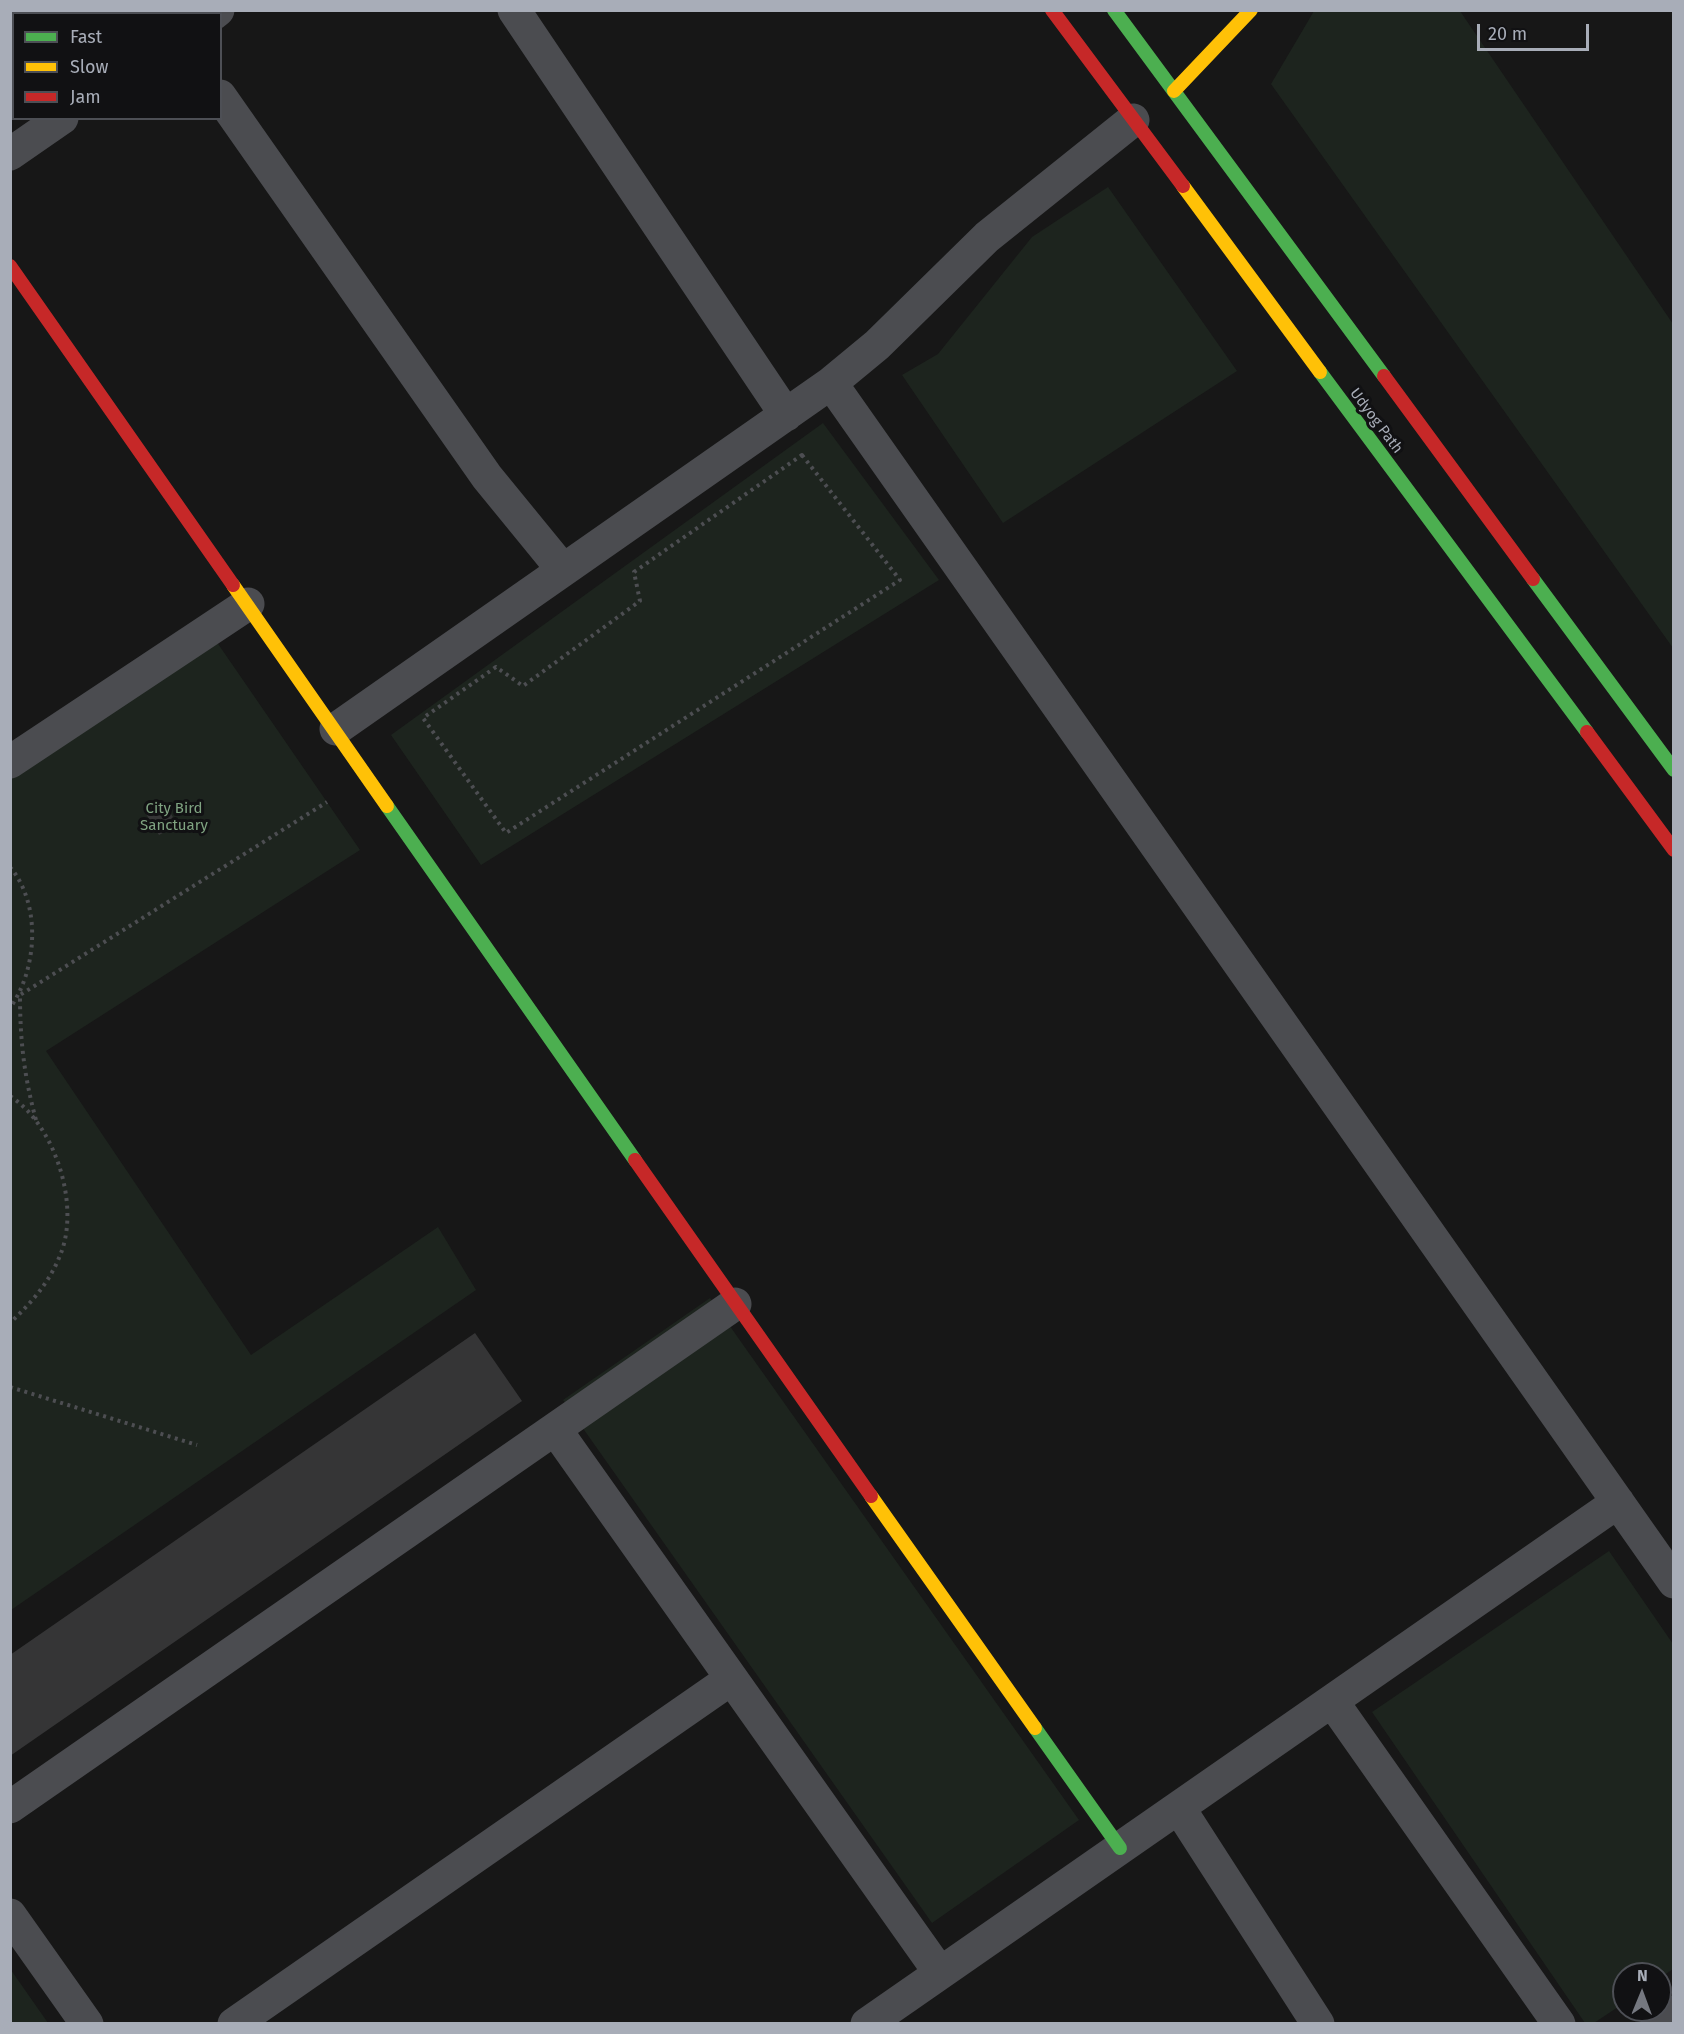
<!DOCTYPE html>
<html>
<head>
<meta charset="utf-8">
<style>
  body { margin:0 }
  #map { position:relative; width:1684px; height:2034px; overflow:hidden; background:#171717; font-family:"Fira Sans",sans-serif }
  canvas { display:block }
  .frame { position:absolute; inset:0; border:12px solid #a8adb8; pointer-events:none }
  .legend { position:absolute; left:12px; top:12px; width:210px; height:108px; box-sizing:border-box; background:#111113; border:2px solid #4d4f55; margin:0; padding:8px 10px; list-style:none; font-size:18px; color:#a8adb8 }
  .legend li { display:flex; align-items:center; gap:12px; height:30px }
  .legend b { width:30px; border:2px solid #4d4f55 }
  .north { position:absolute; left:1612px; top:1962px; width:60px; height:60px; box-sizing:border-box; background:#111113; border:2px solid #4d4f55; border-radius:50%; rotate:1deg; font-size:16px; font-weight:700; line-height:24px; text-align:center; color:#a8adb8 }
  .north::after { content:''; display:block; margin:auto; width:21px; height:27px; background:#757880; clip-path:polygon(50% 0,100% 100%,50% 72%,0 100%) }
  .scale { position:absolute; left:1477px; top:24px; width:112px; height:27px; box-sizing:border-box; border:3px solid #a8adb8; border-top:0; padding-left:8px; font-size:18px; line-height:21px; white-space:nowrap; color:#a8adb8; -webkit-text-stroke:4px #111113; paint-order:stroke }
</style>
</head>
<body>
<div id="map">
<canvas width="1684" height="2034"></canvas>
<div class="frame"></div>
<ul class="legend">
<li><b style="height:8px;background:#4caf50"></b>Fast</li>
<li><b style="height:8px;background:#ffc107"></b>Slow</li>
<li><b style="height:8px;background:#c62828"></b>Jam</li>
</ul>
<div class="north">N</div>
<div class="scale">20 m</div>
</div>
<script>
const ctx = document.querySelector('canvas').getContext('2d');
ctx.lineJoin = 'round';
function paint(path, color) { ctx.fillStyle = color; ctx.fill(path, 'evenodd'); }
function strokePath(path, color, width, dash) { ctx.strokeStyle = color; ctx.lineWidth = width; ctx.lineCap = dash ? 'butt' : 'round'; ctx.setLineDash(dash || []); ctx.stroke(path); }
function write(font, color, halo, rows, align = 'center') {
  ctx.font = font + ' "Fira Sans",sans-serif'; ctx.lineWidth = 6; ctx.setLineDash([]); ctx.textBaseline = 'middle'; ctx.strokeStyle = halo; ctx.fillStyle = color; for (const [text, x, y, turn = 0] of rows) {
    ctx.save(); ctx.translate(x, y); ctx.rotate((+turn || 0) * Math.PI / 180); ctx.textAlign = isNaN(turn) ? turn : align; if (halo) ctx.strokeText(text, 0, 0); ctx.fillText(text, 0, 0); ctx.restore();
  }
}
const green = new Path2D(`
  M1314 11H1460L1673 324V648L1271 84Z
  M1108 187 1237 371 1003 523 902 375 938 354 1032 237Z
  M823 423 939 580 481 865 391 735Z
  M214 638 360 850 46 1051 251 1355 438 1227 476 1290 11 1610V772Z
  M710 1298 1079 1820 932 1923 563 1400Z
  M1609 1551 1673 1644V1969L1660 1978V1974H1624V2003L1594 2023H1585L1372 1712Z
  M10 1970H11L48 2023H11Z`);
const building = new Path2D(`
  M164 803 178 825 159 835 146 814Z
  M475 1333 522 1401 10 1756V1655Z`);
const path = new Path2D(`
  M802 455 900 580 506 833 423 718 496 667 523 686 640 601 634 572Z
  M10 867C42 905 37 970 10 1008
  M10 1096C55 1125 80 1204 61 1253 50 1282 32 1302 10 1323
  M36 1120C24 1076 20 1040 20 995L327 802
  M10 1387 197 1445`);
const street = new Path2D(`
  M514 10 786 415
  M213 14 218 10
  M220 96 487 477 563 570
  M10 154 62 118
  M831 383 1674 1582
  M336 729 831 383 877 345 987 237 1133 120
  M10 762 248 604
  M555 1429 940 1973
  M1332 1701 1559 2024
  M10 1807 735 1304
  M1179 1808 1318 2024
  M10 1915 87 2024
  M234 2024 731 1679
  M867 2024 1618 1502
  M1657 2024 1674 2012`);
const fast = new Path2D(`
  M1114 10 1384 376
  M1320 372 1587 732
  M1533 579 1674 770
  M387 806 635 1160
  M1035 1728 1120 1848`);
const slow = new Path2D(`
  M1174 91 1251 10
  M1183 186 1320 372
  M233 585 387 806
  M871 1496 1035 1728`);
const jam = new Path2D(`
  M1052 10 1183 186
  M10 266 233 585
  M1384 376 1533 579
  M1587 732 1674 850
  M635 1160 871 1496`);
const streetNames = [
  ["Udyog Path",1376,421,53]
];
const parkNames = [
  ["City Bird",174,809],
  ["Sanctuary",174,826]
];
paint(green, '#1d241e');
paint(building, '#353536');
strokePath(path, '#4d4e52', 4, [3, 4.5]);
strokePath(street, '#4b4c50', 33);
strokePath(fast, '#4caf50', 14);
strokePath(slow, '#ffc107', 14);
strokePath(jam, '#c62828', 14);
write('15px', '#a8adb8', '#111113', streetNames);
write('15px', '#7fa381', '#111113', parkNames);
</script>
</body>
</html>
